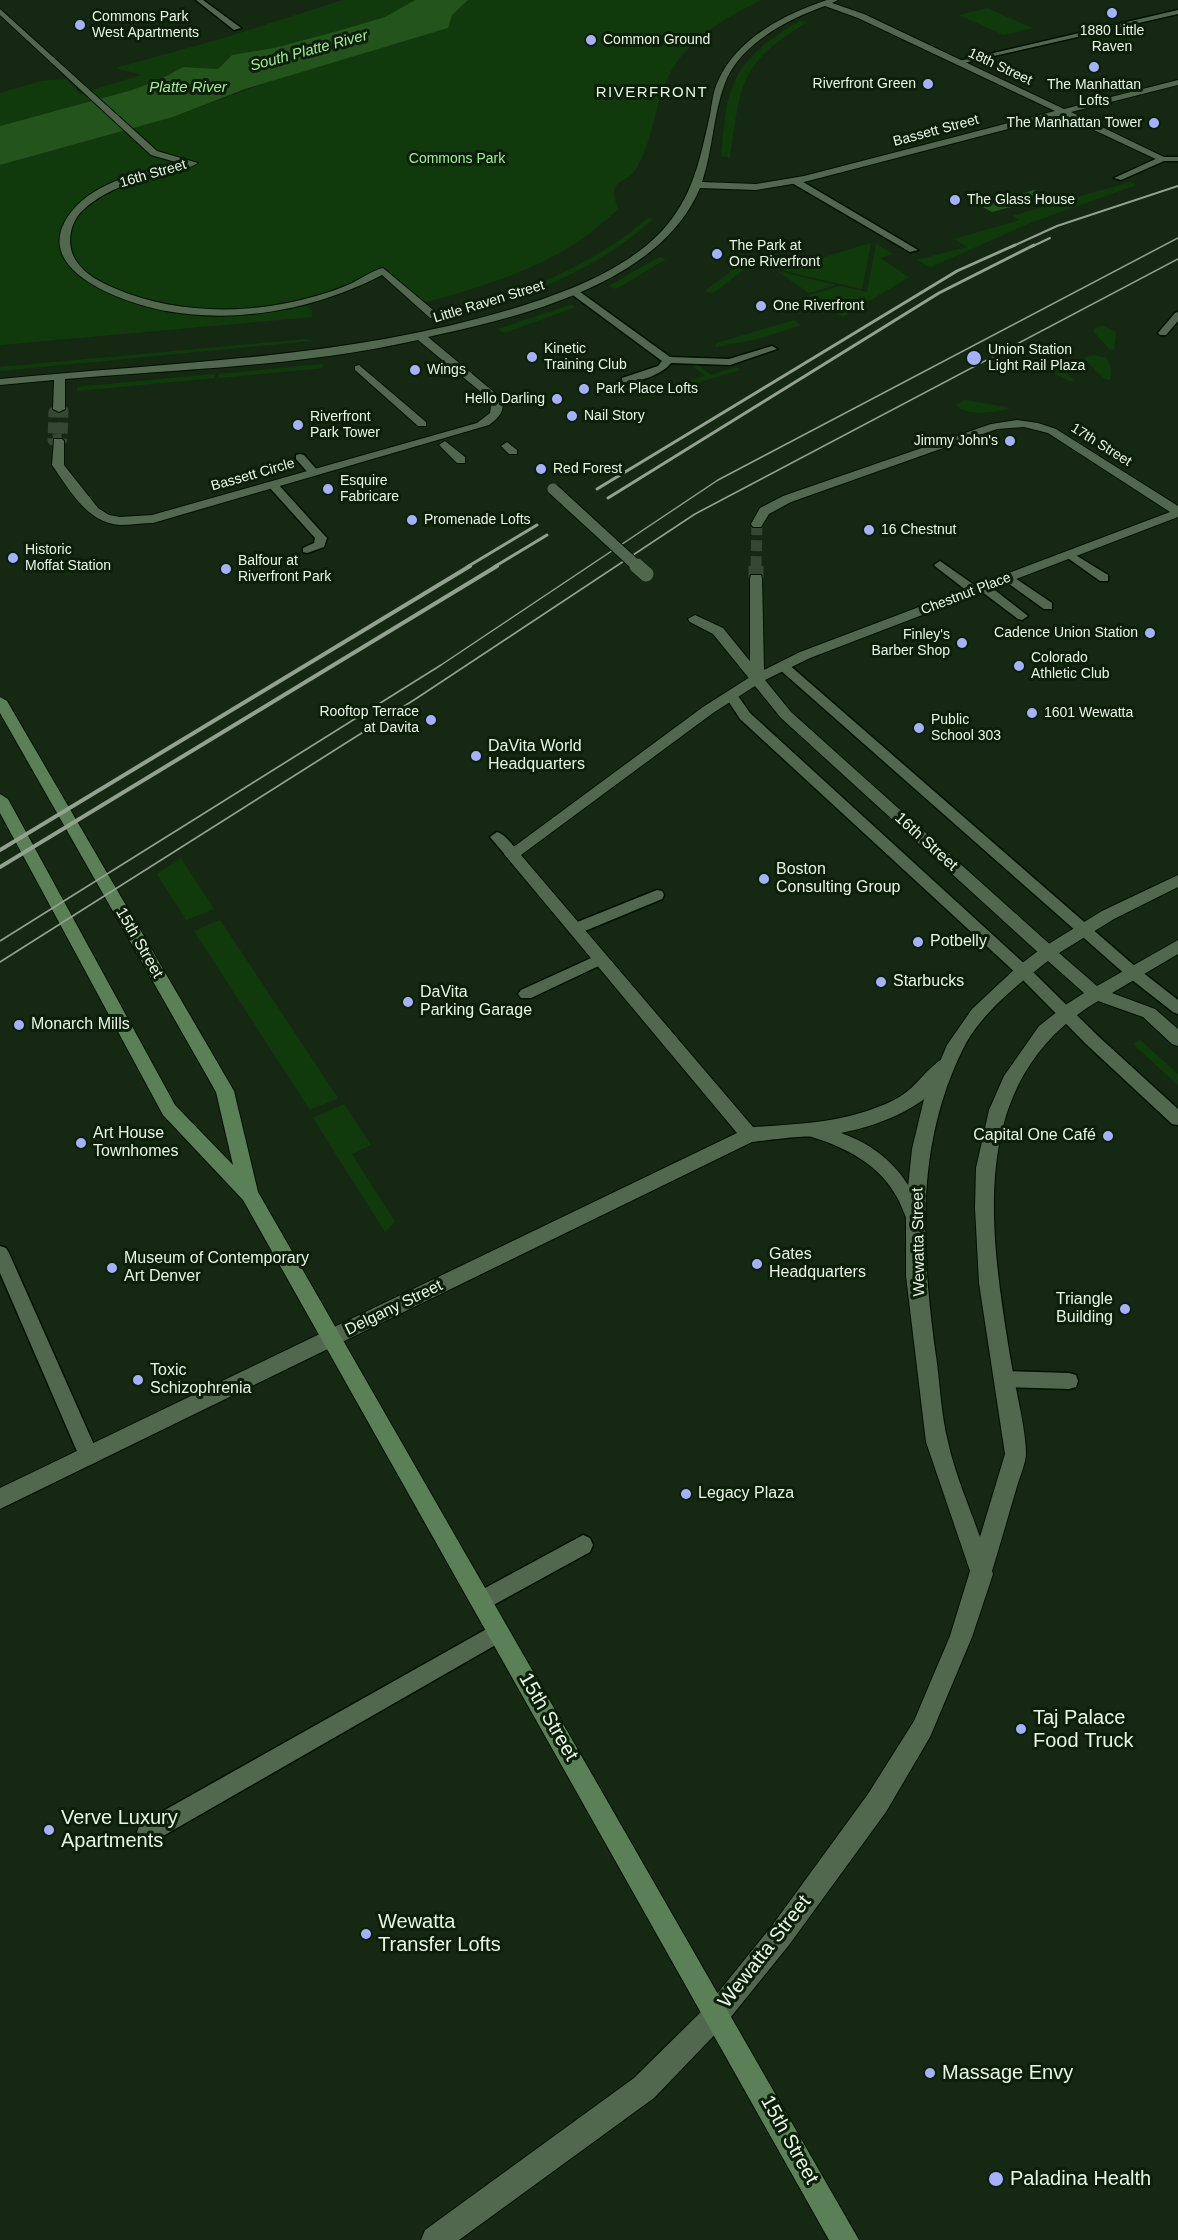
<!DOCTYPE html>
<html>
<head>
<meta charset="utf-8">
<style>
  body { margin:0 }
  canvas { display:block; background:#152912 }
</style>
</head>
<body>
<canvas width="1178" height="2240"></canvas>
<script>
const ctx = document.querySelector('canvas').getContext('2d');
ctx.lineJoin = 'round';
function paint(path, color) { ctx.fillStyle = color; ctx.fill(path, 'evenodd'); }
function strokePath(path, color, width, dash) { ctx.strokeStyle = color; ctx.lineWidth = width; ctx.lineCap = dash ? 'butt' : 'round'; ctx.setLineDash(dash || []); ctx.stroke(path); }
function write(font, color, halo, rows, align = 'center') {
  ctx.font = font + ' Helvetica,sans-serif'; ctx.lineWidth = 6; ctx.setLineDash([]); ctx.textBaseline = 'middle'; ctx.strokeStyle = halo; ctx.fillStyle = color; for (const [text, x, y, turn = 0] of rows) {
    ctx.save(); ctx.translate(x, y); ctx.rotate((+turn || 0) * Math.PI / 180); ctx.textAlign = isNaN(turn) ? turn : align; if (halo) ctx.strokeText(text, 0, 0); ctx.fillText(text, 0, 0); ctx.restore();
  }
}
const green = new Path2D(`
  M343 0H415L385 17 341 30 274 48 232 55 218 69 183 67 159 80 132 90 0 126V93L41 81 66 79 80 94 141 75 116 68 224 38Z
  M468 0H762C722 19 681 42 664 86 654 113 651 144 636 169 625 186 606 177 618 209 608 218 597 228 586 236 540 269 486 285 431 301L424 302 387 271 346 292 306 304 312 311V317L0 345V165L173 117 451 15Z
  M987 8 1032 28 1004 35 959 15Z
  M799 21 807 22C738 65 742 81 730 157L721 156C724 135 724 108 732 88 743 56 772 38 799 21Z
  M1130 182 1136 185 1032 222 931 267 916 260 967 247 954 239 1020 220 1012 216Z
  M648 218 653 219C595 272 524 297 449 318L445 315C519 294 589 269 648 218Z
  M871 243 862 289 781 270Z
  M876 244 893 254 880 258 909 277 843 317 809 295 840 286 867 292Z
  M659 257 666 259 616 289 609 286Z
  M747 259 755 261 713 293 705 291Z
  M777 271 835 285H836L809 293Z
  M570 305 576 307 504 333 498 329Z
  M794 320 801 325 758 339 715 347 717 343Z
  M1103 326 1116 332 1114 350 1109 349 1093 331 1095 328Z
  M306 339 311 341 0 371V367Z
  M1094 355 1107 358 1111 370 1110 380 1105 379 1085 360 1086 357Z
  M1044 358 1057 362 1074 381H1070L1036 364 1038 360Z
  M322 364 323 368 219 378V374Z
  M698 365 711 375 737 367 740 370 650 397 646 394 705 376 693 366Z
  M214 374 215 378 77 391V387Z
  M965 400 1011 408C998 412 966 417 956 405Z
  M181 858 214 909 186 920 157 874Z
  M220 920 338 1098 310 1110 194 931Z
  M1140 1040 1178 1074V1085L1133 1044Z
  M344 1104 371 1145 352 1154 395 1222 385 1232 313 1118Z`);
const water = new Path2D(`
  M415 0H468L452 15 448 28 245 89 173 117 0 165V126L132 90 159 80 183 67 218 69 232 55 274 48 341 30 385 17Z
  M1034 190 1047 197 992 212 970 200 985 196 994 203Z`);
const minorTunnelFar1 = new Path2D(`
  M59 409 63 411 62 439 53 440 54 412Z
  M756 567 757 524`);
const minorTunnel = new Path2D(`
  M756 578V566`);
const service = new Path2D(`
  M196 0H203L241 28 234 30Z
  M1178 10V14L959 64 955 62Z
  M1160 157H1178V161H1164L1121 180 1114 178Z
  M792 179H798L918 250 910 252 792 183Z
  M570 289H576L670 357 729 359 772 346 777 349 730 365 671 363C663 374 636 384 622 382V378L658 366 662 361 570 293Z
  M1178 312V321L1166 335H1160L1158 333 1175 313Z
  M300 454 304 455 318 471V475H310L296 459V455Z
  M273 482 277 483 325 536 327 538 324 547 307 553 303 552V548L314 543 315 538 269 487V483Z
  M1069 551 1108 575V581H1100L1065 556 1063 554Z
  M940 561 977 587 983 583 987 584 1028 616 1022 620 1018 619 981 591 975 595 971 594 936 567 934 565Z
  M1009 574 1052 603V609H1044L1005 581 1003 578Z
  M783 662 787 663 1137 968 1178 1000V1014L1173 1012 1127 976 779 669 777 666 779 663Z
  M731 692 736 693 750 713 1028 967 1098 1036 1178 1109V1125L1172 1124 1086 1044 1018 975 740 719 725 696Z
  M497 832C506 835 514 846 519 854L517 857H507L490 837Z
  M657 890 662 891 664 895 662 899 580 933H570L568 929 570 925Z
  M600 954 605 955 608 959 605 963 531 998H521L518 994 521 990Z
  M0 1246 6 1248 9 1253 99 1456 96 1462 89 1465 82 1462 79 1456 0 1273Z
  M1004 1371 1069 1373 1076 1375 1078 1381 1076 1387 1069 1389 1004 1387 997 1385 995 1379 997 1373Z
  M583 1535 590 1538 593 1545 590 1552 488 1608 481 1611 474 1608 471 1601 474 1594Z
  M499 1622 506 1625 509 1632 506 1639 156 1840 148 1843 140 1840 137 1832 140 1824Z`);
const pedestrian = new Path2D(`
  M0 9 157 151 198 163C189 169 174 170 163 173 135 180 102 191 81 212 69 225 66 247 77 262 86 275 100 282 114 288 176 315 251 315 316 296 327 293 339 289 350 284 361 279 371 271 383 268L438 314V318H430L382 275C316 309 239 324 166 311 123 303 25 269 72 211 96 181 145 171 179 163L151 155 0 15Z
  M359 365 426 422V426H418L355 370V366Z
  M445 441 465 457V463H457L439 445Z
  M507 442 517 450V454H509L501 446Z
  M695 615 723 628 762 676 764 679 762 682H752L713 634 690 622 688 619Z`);
const minor = new Path2D(`
  M827 0H838L832 3 864 14 1064 109 1178 80V85L1071 112 1168 159 1160 161 1062 115 804 182 756 190 700 188C660 284 520 317 428 337L501 398C506 410 499 418 489 425L153 523C142 523 131 525 120 525 87 523 69 489 52 465L54 439H62L64 441V465L98 508 109 515 120 517 152 515 477 423 490 413 492 401 418 340C303 366 183 369 65 379V409L59 412 53 409 54 380 0 385V379C171 362 346 359 512 309 564 293 622 272 661 232 693 198 700 159 710 115 712 104 713 91 718 81 737 38 785 14 827 0ZM825 6 858 18 1055 111 804 176 756 184 702 182C713 150 713 114 725 83 740 44 788 19 825 6Z
  M1017 420 1038 423 1056 429 1178 506V517L810 658 765 680 791 712 1054 948 1056 952 1054 956H1042L781 718 755 686 713 713 521 855 753 1127C802 1124 850 1122 894 1100 914 1090 923 1073 939 1061 944 1058 947 1059 952 1060L955 1065C933 1105 882 1125 841 1133 884 1148 908 1176 925 1218L923 1224 916 1226 909 1224C904 1214 901 1203 895 1194 877 1163 844 1147 812 1137 805 1135 763 1141 752 1142L0 1509V1488L737 1133 504 854 703 707 750 677V578L751 575H761L762 578 764 670 800 652 1170 512 1048 433 1024 427 997 429 791 502 769 514 761 527H753L751 524 760 508 783 496 991 424Z`);
const tertiary = new Path2D(`
  M1178 875V887L1114 919 1059 953 1097 986 1178 940V954L1112 993 1155 1009 1178 1029V1046L1172 1044 1143 1017 1098 1001C962 1082 991 1236 1012 1367 1016 1392 1026 1430 1026 1453 1026 1462 1021 1474 1018 1483 1009 1513 1001 1542 992 1571L993 1574 972 1637 930 1737 886 1812 789 1945 726 2023 654 2098 459 2240H421L425 2230 634 2078 708 2005 771 1927 868 1794 914 1721 950 1636 970 1571 926 1442 906 1276V1206L912 1149 924 1099 947 1045 972 1009 1017 967 1042 948 1102 911ZM1048 961 1084 993 1067 1004 1039 1026 1004 1076 989 1110 976 1168 975 1208 979 1283 1005 1454 980 1537C969 1506 955 1474 948 1442 941 1414 940 1384 936 1356 922 1251 914 1148 963 1049 981 1013 1017 985 1048 961Z`);
const secondary = new Path2D(`
  M0 697 7 701 234 1091 258 1192 859 2240H829L243 1200 163 1115 0 813V794L8 799 175 1105 233 1165 216 1092 0 713Z`);
const tram = new Path2D(`
  M0 941 441 665 718 480 1178 238
  M0 962 417 698 695 514 1178 259`);
const railFar2 = new Path2D(`
  M1011 247 1057 226 1178 186
  M1031 247 1050 238`);
const railFar1 = new Path2D(`
  M597 489 957 271 1015 245
  M608 498 939 293 1034 245
  M467 567 537 525
  M494 567 547 535`);
const rail = new Path2D(`
  M0 850 470 566
  M0 867 497 566`);
const pedestrianBridgeFar1 = new Path2D(`
  M553 489 638 567`);
const pedestrianBridge = new Path2D(`
  M637 566 646 574`);
const markers = [
  [1112,13,6,"#a5b1fc"],
  [80,25,6,"#a5b1fc"],
  [591,40,6,"#a5b1fc"],
  [1094,67,6,"#a5b1fc"],
  [928,84,6,"#a5b1fc"],
  [1154,123,6,"#a5b1fc"],
  [955,200,6,"#a5b1fc"],
  [717,254,6,"#a5b1fc"],
  [761,306,6,"#a5b1fc"],
  [532,357,6,"#a5b1fc"],
  [974,358,8,"#a5b1fc"],
  [415,370,6,"#a5b1fc"],
  [584,389,6,"#a5b1fc"],
  [557,399,6,"#a5b1fc"],
  [572,416,6,"#a5b1fc"],
  [298,425,6,"#a5b1fc"],
  [1010,441,6,"#a5b1fc"],
  [541,469,6,"#a5b1fc"],
  [328,489,6,"#a5b1fc"],
  [412,520,6,"#a5b1fc"],
  [869,530,6,"#a5b1fc"],
  [13,558,6,"#a5b1fc"],
  [226,569,6,"#a5b1fc"],
  [1150,633,6,"#a5b1fc"],
  [962,643,6,"#a5b1fc"],
  [1019,666,6,"#a5b1fc"],
  [1032,713,6,"#a5b1fc"],
  [431,720,6,"#a5b1fc"],
  [919,728,6,"#a5b1fc"],
  [476,756,6,"#a5b1fc"],
  [764,879,6,"#a5b1fc"],
  [918,942,6,"#a5b1fc"],
  [881,982,6,"#a5b1fc"],
  [408,1002,6,"#a5b1fc"],
  [19,1025,6,"#a5b1fc"],
  [1108,1136,6,"#a5b1fc"],
  [81,1143,6,"#a5b1fc"],
  [757,1264,6,"#a5b1fc"],
  [112,1268,6,"#a5b1fc"],
  [1125,1309,6,"#a5b1fc"],
  [138,1380,6,"#a5b1fc"],
  [686,1494,6,"#a5b1fc"],
  [1021,1729,6,"#a5b1fc"],
  [49,1830,6,"#a5b1fc"],
  [366,1934,6,"#a5b1fc"],
  [930,2073,6,"#a5b1fc"],
  [996,2179,8,"#a5b1fc"]
];
const farPoinames = [
  ["Commons Park",92,17],
  ["West Apartments",92,33],
  ["1880 Little",1112,31,"center"],
  ["Raven",1112,47,"center"],
  ["Common Ground",603,40],
  ["Riverfront Green",916,84,"right"],
  ["The Manhattan",1094,85,"center"],
  ["Lofts",1094,101,"center"],
  ["The Manhattan Tower",1142,123,"right"],
  ["The Glass House",967,200],
  ["The Park at",729,246],
  ["One Riverfront",729,262],
  ["One Riverfront",773,306],
  ["Kinetic",544,349],
  ["Training Club",544,365],
  ["Union Station",988,350],
  ["Light Rail Plaza",988,366],
  ["Wings",427,370],
  ["Park Place Lofts",596,389],
  ["Hello Darling",545,399,"right"],
  ["Nail Story",584,416],
  ["Riverfront",310,417],
  ["Park Tower",310,433],
  ["Jimmy John's",998,441,"right"],
  ["Red Forest",553,469],
  ["Esquire",340,481],
  ["Fabricare",340,497],
  ["Promenade Lofts",424,520],
  ["16 Chestnut",881,530],
  ["Historic",25,550],
  ["Moffat Station",25,566],
  ["Balfour at",238,561],
  ["Riverfront Park",238,577],
  ["Cadence Union Station",1138,633,"right"],
  ["Finley's",950,635,"right"],
  ["Barber Shop",950,651,"right"],
  ["Colorado",1031,658],
  ["Athletic Club",1031,674],
  ["Rooftop Terrace",419,712,"right"],
  ["at Davita",419,728,"right"],
  ["1601 Wewatta",1044,713],
  ["Public",931,720],
  ["School 303",931,736]
];
const farStreetnames = [
  ["18th Street",1000,67,25],
  ["Bassett Street",936,131,-15],
  ["16th Street",153,174,-16],
  ["Little Raven Street",489,302,-17],
  ["17th Street",1101,445,32],
  ["Bassett Circle",253,475,-16],
  ["Chestnut Place",966,594,-21]
];
const farParknames = [
  ["Commons Park",457,159]
];
const farWaternames = [
  ["South Platte River",309,51,-15],
  ["Platte River",188,88]
];
const farNeighbourhoodnames = [
  ["RIVERFRONT",652,93]
];
const poiNames = [
  ["DaVita World",488,747],
  ["Headquarters",488,765],
  ["Boston",776,870],
  ["Consulting Group",776,888],
  ["Potbelly",930,942],
  ["Starbucks",893,982],
  ["DaVita",420,993],
  ["Parking Garage",420,1011],
  ["Monarch Mills",31,1025],
  ["Art House",93,1134],
  ["Townhomes",93,1152],
  ["Capital One Café",1096,1136,"right"],
  ["Gates",769,1255],
  ["Headquarters",769,1273],
  ["Museum of Contemporary",124,1259],
  ["Art Denver",124,1277],
  ["Triangle",1113,1300,"right"],
  ["Building",1113,1318,"right"],
  ["Toxic",150,1371],
  ["Schizophrenia",150,1389],
  ["Legacy Plaza",698,1494]
];
const streetNames = [
  ["16th Street",926,842,42],
  ["15th Street",139,943,60],
  ["Wewatta Street",919,1242,-91],
  ["Delgany Street",394,1308,-26]
];
const nearStreetnames = [
  ["15th Street",548,1717,60],
  ["Wewatta Street",765,1952,-52],
  ["15th Street",789,2140,61]
];
const nearPoinames = [
  ["Taj Palace",1033,1718],
  ["Food Truck",1033,1741],
  ["Verve Luxury",61,1818],
  ["Apartments",61,1841],
  ["Wewatta",378,1922],
  ["Transfer Lofts",378,1945],
  ["Massage Envy",942,2073],
  ["Paladina Health",1010,2179]
];
paint(green, '#103a0c');
paint(water, '#22541c');
strokePath(minorTunnelFar1, '#354832', 11, [11, 5]);
strokePath(minorTunnel, '#354832', 15, [15, 8]);
strokePath(service, '#011101', 3);
strokePath(pedestrian, '#011101', 2);
strokePath(minor, '#011101', 2);
strokePath(tertiary, '#011101', 2);
strokePath(secondary, '#011101', 2);
paint(service, '#51684e');
paint(pedestrian, '#51684e');
paint(minor, '#51684e');
paint(tertiary, '#51684e');
paint(secondary, '#5b7f57');
strokePath(tram, '#93a290', 1.5);
strokePath(railFar2, '#93a290', 2);
strokePath(railFar1, '#93a290', 3);
strokePath(rail, '#93a290', 4);
strokePath(pedestrianBridgeFar1, '#011101', 13, []);
strokePath(pedestrianBridge, '#011101', 16, []);
strokePath(pedestrianBridgeFar1, '#51684e', 11);
strokePath(pedestrianBridge, '#51684e', 15);
for (const [x, y, r, color] of markers) { const dot = new Path2D(); dot.arc(x, y, r, 0, 2 * Math.PI); ctx.fillStyle = color; ctx.fill(dot); strokePath(dot, '#0b1f09', 2); }
write('14px', '#e8f5e6', '#0b1f09', farPoinames, 'left');
write('14px', '#e8f5e6', '#0b1f09', farStreetnames);
write('14px', '#a1ea98', '#0b1f09', farParknames);
write('italic 15px', '#a3eb99', '#0b1f09', farWaternames);
ctx.letterSpacing = '1.5px';
write('15px', '#e8f5e6', '#0b1f09', farNeighbourhoodnames);
ctx.letterSpacing = '0px';
write('16px', '#e8f5e6', '#0b1f09', poiNames, 'left');
write('16px', '#e8f5e6', '#0b1f09', streetNames);
write('20px', '#e8f5e6', '#0b1f09', nearStreetnames);
write('20px', '#e8f5e6', '#0b1f09', nearPoinames, 'left');
</script>
</body>
</html>
